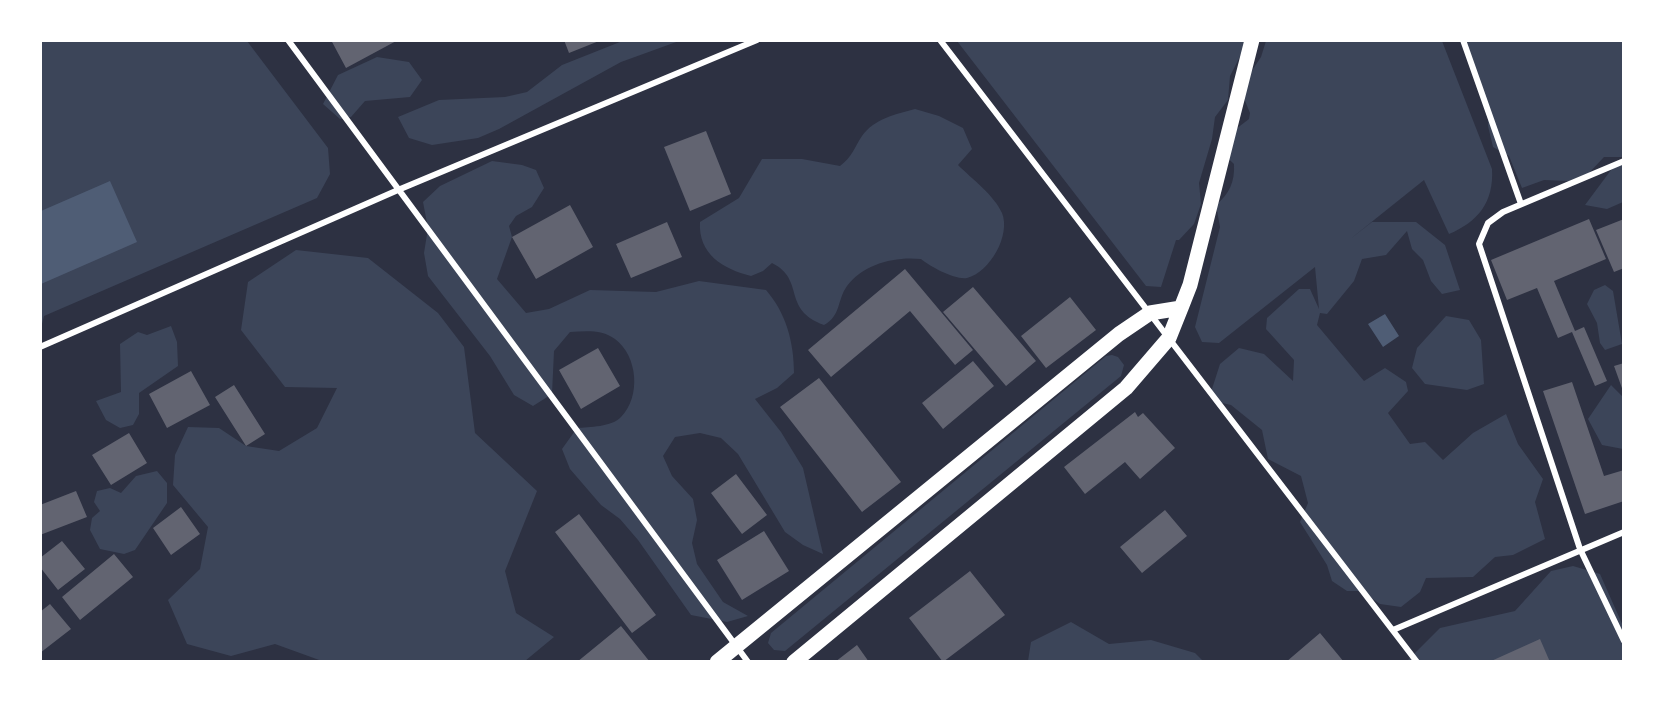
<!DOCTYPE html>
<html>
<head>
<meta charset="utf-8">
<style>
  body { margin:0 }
  #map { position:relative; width:1664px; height:702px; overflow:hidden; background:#2d3142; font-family:Lora,serif }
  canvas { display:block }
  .frame { position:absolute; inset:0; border:42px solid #fff; pointer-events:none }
</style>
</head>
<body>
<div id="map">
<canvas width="1664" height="702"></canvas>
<div class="frame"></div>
</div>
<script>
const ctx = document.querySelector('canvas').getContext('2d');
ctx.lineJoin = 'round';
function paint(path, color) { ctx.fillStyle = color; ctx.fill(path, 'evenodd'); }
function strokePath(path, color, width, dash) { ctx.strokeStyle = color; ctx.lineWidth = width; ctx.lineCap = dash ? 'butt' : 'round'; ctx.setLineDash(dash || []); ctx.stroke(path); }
const green = new Path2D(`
  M625 40 679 41 621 62 499 129 478 138 432 145 409 138 398 117 439 100 505 97 527 92 562 65Z
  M41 41H247L328 148 330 174 317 198 44 316 41 328Z
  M957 41H1248L1230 76 1228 100 1215 117 1212 139 1199 183 1201 204 1194 224 1179 240H1176L1161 287 1146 286Z
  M1266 41H1442L1492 169C1494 202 1478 222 1449 234L1424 180 1349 240 1372 222H1416L1445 245 1460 290 1442 294 1431 281 1423 260 1412 249 1407 231 1386 255 1362 259 1354 281 1327 314 1320 313 1317 325 1364 381 1385 368 1406 382 1408 391 1388 413 1410 444 1425 442 1443 460 1473 433 1506 414 1518 444 1543 479 1535 502 1545 539 1513 555 1495 557 1473 577 1426 578 1420 592 1401 607 1380 604 1361 591H1347L1332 581 1327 565 1300 522 1308 503 1301 476 1268 459 1262 430 1231 405 1218 402 1211 392 1220 364 1239 348 1264 354 1293 381 1294 360 1266 329 1267 318 1299 289H1310L1319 309 1315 267 1219 343 1202 342 1195 327 1220 227 1216 205C1229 194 1235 182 1234 164L1217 148 1232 132 1249 119 1250 113 1243 96 1249 75 1261 57Z
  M1461 41H1623V157H1604L1589 173 1569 181 1544 180 1522 188 1509 156 1493 147 1488 126 1489 107Z
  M377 57 409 62 422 80 410 97 365 101 351 117 340 119 323 104 338 75Z
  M915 109 939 116 963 128 972 149 958 165C972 179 994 195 1002 213 1011 235 990 272 967 278 955 280 931 267 921 259 895 256 863 264 847 286 837 300 841 316 824 325 781 309 806 280 772 263L763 271 751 276C723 269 698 254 700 222L739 198 762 159H802L840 166C852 157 854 148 862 136 874 119 896 114 915 109Z
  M1623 160V202L1607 209 1585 205 1611 170Z
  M492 161 522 165 536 170 544 188 532 207 516 216 509 226 512 237 497 279 526 313 549 309 590 290 656 292 699 281 766 290C786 313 794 342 794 373L777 388 755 399 781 432 803 468 823 554 803 545 785 532 738 454 721 438 700 433 675 437 663 456 672 476 693 499 697 520 692 543 697 564 723 602 748 616 727 622 691 615 638 540 620 519 601 505 570 469 562 449 577 428C589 427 612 427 621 417 641 397 638 356 615 339 602 329 585 331 570 332L554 351 552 394 533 406 514 395 490 356 428 276 424 253 428 228 423 202 440 186Z
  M296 250 368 258 438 313 464 347 475 433 537 491 505 571 516 613 554 637 525 661H322L275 644 231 656 187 644 168 600 200 569 208 527 173 485 175 455 188 427 219 428 246 446 279 451 317 428 337 388 285 387 241 330 248 282Z
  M1605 285 1613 291 1622 344 1605 350 1600 343 1597 323 1587 304 1594 290Z
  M1446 316 1469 320 1481 340 1484 384 1467 390 1425 384 1412 368 1417 348Z
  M171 326 177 342 178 366 139 393V414L133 425 120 428 106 420 96 401 121 392 120 344 138 332 147 335Z
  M1112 355 1118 357 1124 365 1121 376 785 651 774 650 768 643 771 633 1106 356Z
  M1611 385 1623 397V449L1602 445 1588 419Z
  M157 471 167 483V503L135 550 124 554 100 549 90 530 92 518 100 511 94 502 97 491 110 488 121 493 136 476Z
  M1573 566 1600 574 1623 626V661L1406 662 1440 628 1515 611 1551 571Z
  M1071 622 1109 644 1151 640 1195 653 1203 661H1028L1031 642Z`);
const water = new Path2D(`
  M110 181 137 242 41 284V211Z
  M1385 314 1399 336 1383 347 1368 324Z`);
const building = new Path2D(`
  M331 40H398L346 68Z
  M564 40H599V41L569 53Z
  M706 131 731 194 690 211 664 147Z
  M570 205 593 247 536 279 512 237Z
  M1589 219 1606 259 1554 281 1575 331 1584 327 1607 381 1595 386 1572 332 1558 338 1537 288 1507 300 1491 260Z
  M1624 219V268L1614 272 1596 230Z
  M667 222 682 257 631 278 616 244Z
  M905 269 973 350 955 365 910 311 831 377 808 350Z
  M973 287 1036 361 1006 386 943 312Z
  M1070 297 1096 330 1046 368 1021 336Z
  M598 348 620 386 581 409 559 370Z
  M973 361 994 386 943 429 922 403Z
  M1624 363V391H1623L1614 366Z
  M191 371 210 405 167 428 149 394Z
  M819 378 901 482 862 512 780 407Z
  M1572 382 1604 476 1624 470V501L1585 514 1543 391Z
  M234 385 265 434 246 446 215 397Z
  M1135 412 1138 417 1143 413 1175 448 1140 479 1125 462 1085 494 1064 467Z
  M129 433 147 463 111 485 92 455Z
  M736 474 767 515 742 534 711 493Z
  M76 491 87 517 40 535V505Z
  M181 507 200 534 171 555 153 528Z
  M1165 510 1187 536 1142 573 1120 547Z
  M579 514 656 615 632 633 555 532Z
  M764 531 789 571 742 600 717 560Z
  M62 541 85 569 58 590 40 567V558Z
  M114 554 133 577 80 620 62 597Z
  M970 571 1005 615 943 662 909 618Z
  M50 604 71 629 40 653V612Z
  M621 626 650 662H577Z
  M1320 633 1344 662H1286Z
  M1540 639 1550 662H1489Z
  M857 645 869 662H835Z`);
const minor = new Path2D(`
  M288 40 748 662
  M940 40 1417 662
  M1463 40 1521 204
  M1624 161 1503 212 1488 223 1479 244 1580 549 1624 641
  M40 347 398 190 757 40
  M1393 630 1624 532`);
const primary = new Path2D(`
  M1181 308 1190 285 1252 40
  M717 662 1119 334 1150 313 1181 308 1169 338 1126 388 794 662`);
paint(green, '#3c4559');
paint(water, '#4f5d75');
paint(building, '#626471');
strokePath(minor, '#fff', 6);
strokePath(primary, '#fff', 15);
</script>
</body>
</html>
